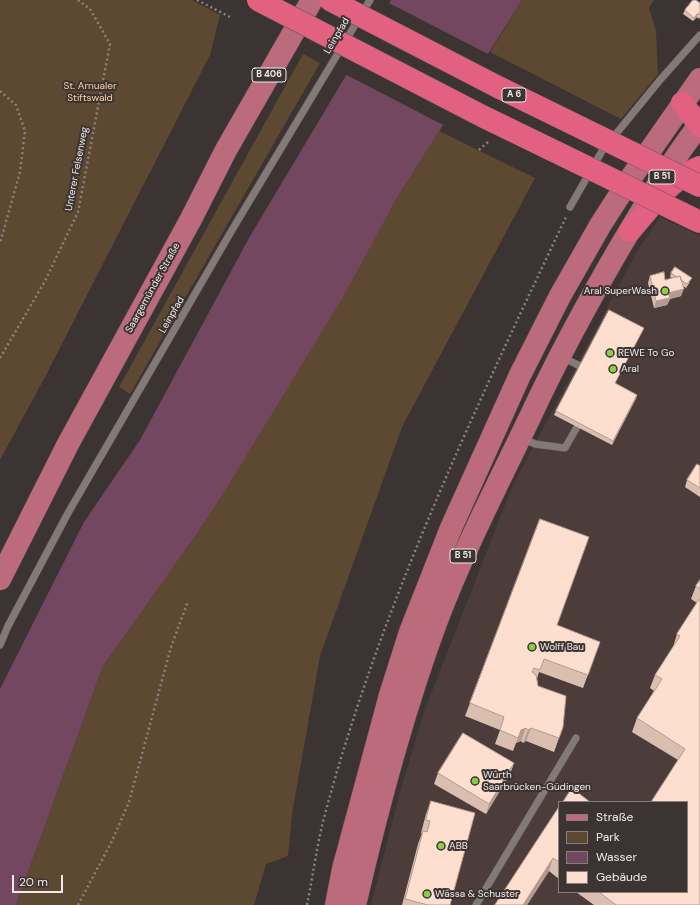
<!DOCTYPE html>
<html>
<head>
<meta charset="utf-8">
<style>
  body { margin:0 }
  #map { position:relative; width:700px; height:905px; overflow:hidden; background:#3c3432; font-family:"DM Sans",sans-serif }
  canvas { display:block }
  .legend { position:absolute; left:558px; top:801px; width:130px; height:92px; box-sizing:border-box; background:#3c3432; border:1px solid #857e7c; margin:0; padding:5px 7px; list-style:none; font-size:12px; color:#f2eceb }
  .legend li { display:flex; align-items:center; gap:8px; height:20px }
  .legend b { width:20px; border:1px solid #857e7c }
  .scale { position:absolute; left:12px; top:875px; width:51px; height:18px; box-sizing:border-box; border:2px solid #f2eceb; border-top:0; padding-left:5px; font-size:12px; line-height:14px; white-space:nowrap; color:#f2eceb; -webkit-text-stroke:3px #3c3432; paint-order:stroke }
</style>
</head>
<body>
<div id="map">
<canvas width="700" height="905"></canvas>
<ul class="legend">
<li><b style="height:5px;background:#bc6b7d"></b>Straße</li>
<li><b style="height:11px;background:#5d4831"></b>Park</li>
<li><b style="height:11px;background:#73475f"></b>Wasser</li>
<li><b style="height:11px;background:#fedece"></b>Gebäude</li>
</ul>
<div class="scale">20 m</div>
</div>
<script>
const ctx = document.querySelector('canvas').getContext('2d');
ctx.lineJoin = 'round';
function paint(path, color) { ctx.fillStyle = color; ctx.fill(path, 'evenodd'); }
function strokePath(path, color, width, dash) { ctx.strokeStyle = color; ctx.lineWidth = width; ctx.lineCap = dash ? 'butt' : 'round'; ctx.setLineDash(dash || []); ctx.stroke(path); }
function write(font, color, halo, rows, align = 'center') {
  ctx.font = font + ' "DM Sans",sans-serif'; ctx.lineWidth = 4; ctx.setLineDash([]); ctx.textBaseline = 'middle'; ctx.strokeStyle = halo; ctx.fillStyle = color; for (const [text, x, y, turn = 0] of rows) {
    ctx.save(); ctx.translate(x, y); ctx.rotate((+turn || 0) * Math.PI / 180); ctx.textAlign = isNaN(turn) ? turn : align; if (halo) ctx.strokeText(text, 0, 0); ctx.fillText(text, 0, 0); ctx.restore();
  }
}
const built = new Path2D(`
  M660 217 700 236V905H371L400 792 424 712 512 487 636 253ZM559 802H687V892H559Z`);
const green = new Path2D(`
  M0 0H192L220 15 210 55 45 377 0 460Z
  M522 0H654L649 8 656 31 658 74 621 119 490 52Z
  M303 54 320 63 130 394 119 387Z
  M439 131 535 178 402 427 320 656 292 814 288 856 266 864 254 905H16L103 666 196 535 395 201Z`);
const water = new Path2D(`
  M391 0H522L395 201 343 297 226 489 196 535 103 666 16 905H0V689L84 522 140 440 249 238Z`);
const pier = new Path2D(`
  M387 2 490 55 445 126 345 74Z`);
const path = new Path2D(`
  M197 0 230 17
  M0 91 16 105 25 131 20 172 0 243
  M479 150 489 141
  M0 358 45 281 78 212 110 44 90 9 78 0
  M78 905 112 841 129 802 171 647 188 601
  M307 905C313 875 317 844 325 814 381 606 474 411 566 217`);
const service = new Path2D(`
  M570 207 602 151 660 80 700 35
  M562 357 580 366
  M522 438 535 444 565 448 577 427
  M0 645 8 626 68 513 232 230 370 0
  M476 905 576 738`);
const primary = new Path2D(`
  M0 579 68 444 191 219 226 150 312 0
  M336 905 343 869 390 695 410 632 451 528 520 375 560 296 601 224 630 179 700 79
  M355 905C377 810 402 715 436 623 463 551 498 484 531 415 558 357 588 302 620 247 645 205 670 163 700 124`);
const motorway = new Path2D(`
  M682 103 700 126
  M630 231C650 208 670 179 700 167`);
const motorwayBridge = new Path2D(`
  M258 0 482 116 700 222
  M330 0 498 87 700 186`);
const wall = new Path2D(`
  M700 3V17L699 19 697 17 693 21 683 14 685 10Z
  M671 273 690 282 686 288 683 286 681 296 670 299 667 305 654 308 648 283 650 276 665 280 672 278 670 277Z
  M642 331 615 383 637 395 612 445 554 415 556 411Z
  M700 466V497L685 487 687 480Z
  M700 580V905H594L576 892H687L678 760 632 732 637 718 654 691 650 688 655 675 673 647 677 634 697 603 691 599 696 586Z
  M557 625 600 642 583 688 539 672 537 679 538 686 563 727 554 752 526 741 523 743 521 741 516 743 513 751 495 744 500 730 465 716 470 703Z
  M514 763 510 774 486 814 434 784 438 773Z
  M431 801 450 905H402L418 844 422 833H421L426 814Z
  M559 807V879L549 871 527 905H495Z`);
const shadedWall = new Path2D(`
  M698 13 697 17 693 21 694 18Z
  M684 289 681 296 670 299 667 305 654 308 656 301 668 293Z
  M637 395 636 399 612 445 613 441Z
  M526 728 521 741 516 743 513 751 521 730Z
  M531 728 526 741 523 743 528 730Z
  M514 763 510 774 486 814 489 804Z
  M553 858 549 871 527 905H523Z`);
const building = new Path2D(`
  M693 0H696L700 3V15L698 13 694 18 685 10Z
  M675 267 692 278 687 284 681 280 680 276 677 277 671 273Z
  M664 272 665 280 680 276 684 289 668 293 670 298 656 301 650 276Z
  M609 310 644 328 615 383 637 395 613 441 556 411Z
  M697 464 700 466V488L687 480Z
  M540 519 589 537 557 625 600 642 588 675 544 659 540 670 534 668 532 672 536 675 538 686 566 696 563 727 559 738 531 728 528 730 526 728 521 730 518 738 500 730 504 717 470 703Z
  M700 580V589L696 586Z
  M700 598V905H616L599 892H687V802H651L685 749 637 718 662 679 655 675 680 636 677 634Z
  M463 733 514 763 489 804 438 773Z
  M572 788 590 802H563Z
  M431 801 475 813 450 905H428L405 899 423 831 427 832 430 821 426 820Z
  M559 807V862L553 858 523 905H495Z`);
const markers = [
  [665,291,4,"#8bce46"],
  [610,353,4,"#8bce46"],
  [613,369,4,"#8bce46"],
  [532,647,4,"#8bce46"],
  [475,781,4,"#8bce46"],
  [441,846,4,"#8bce46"],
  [427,894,4,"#8bce46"]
];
const shields = [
  [269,75,34],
  [514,95,24],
  [662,177,26],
  [463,556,26]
];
const shieldNames = [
  ["B 406",269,75],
  ["A 6",514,95],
  ["B 51",662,177],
  ["B 51",463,556]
];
const streetNames = [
  ["Leinpfad",337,36,-59],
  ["Unterer Felsenweg",77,169,-79],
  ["Saargemünder Straße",153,288,-61],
  ["Leinpfad",172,315,-60]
];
const parkNames = [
  ["St. Arnualer",90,86],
  ["Stiftswald",90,98]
];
const poiNames = [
  ["Aral SuperWash",657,291,"right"],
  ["REWE To Go",618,353],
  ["Aral",621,369],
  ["Wolff Bau",540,647],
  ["Würth",483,775],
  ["Saarbrücken-Güdingen",483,787],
  ["ABB",449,846],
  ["Wässa & Schuster",435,894]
];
paint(built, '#4c3d3b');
paint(green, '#5d4831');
paint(water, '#73475f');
paint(pier, '#3c3432');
strokePath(service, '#595150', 8);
strokePath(primary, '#595150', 23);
strokePath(motorway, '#595150', 23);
strokePath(path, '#8a8382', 2.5, [2, 3]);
strokePath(service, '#837977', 7);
strokePath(primary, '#bc6b7d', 22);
strokePath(motorway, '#e26181', 22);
strokePath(motorwayBridge, '#595150', 23, []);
strokePath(motorwayBridge, '#e26181', 22);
paint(wall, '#dabfb1');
paint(shadedWall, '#b29b90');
paint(building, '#fedece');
strokePath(building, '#b29b90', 1);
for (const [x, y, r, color] of markers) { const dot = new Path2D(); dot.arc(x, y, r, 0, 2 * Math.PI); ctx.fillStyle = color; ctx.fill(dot); strokePath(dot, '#3c3432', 1.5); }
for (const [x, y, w] of shields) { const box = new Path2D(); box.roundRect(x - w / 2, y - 7, w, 14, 3); ctx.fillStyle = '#3c3432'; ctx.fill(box); strokePath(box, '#f2eceb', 1); }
write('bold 9px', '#f2eceb', null, shieldNames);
write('10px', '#f2eceb', '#3c3432', streetNames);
write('10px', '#fed2a2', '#3c3432', parkNames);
write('10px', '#f2eceb', '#3c3432', poiNames, 'left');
</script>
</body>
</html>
